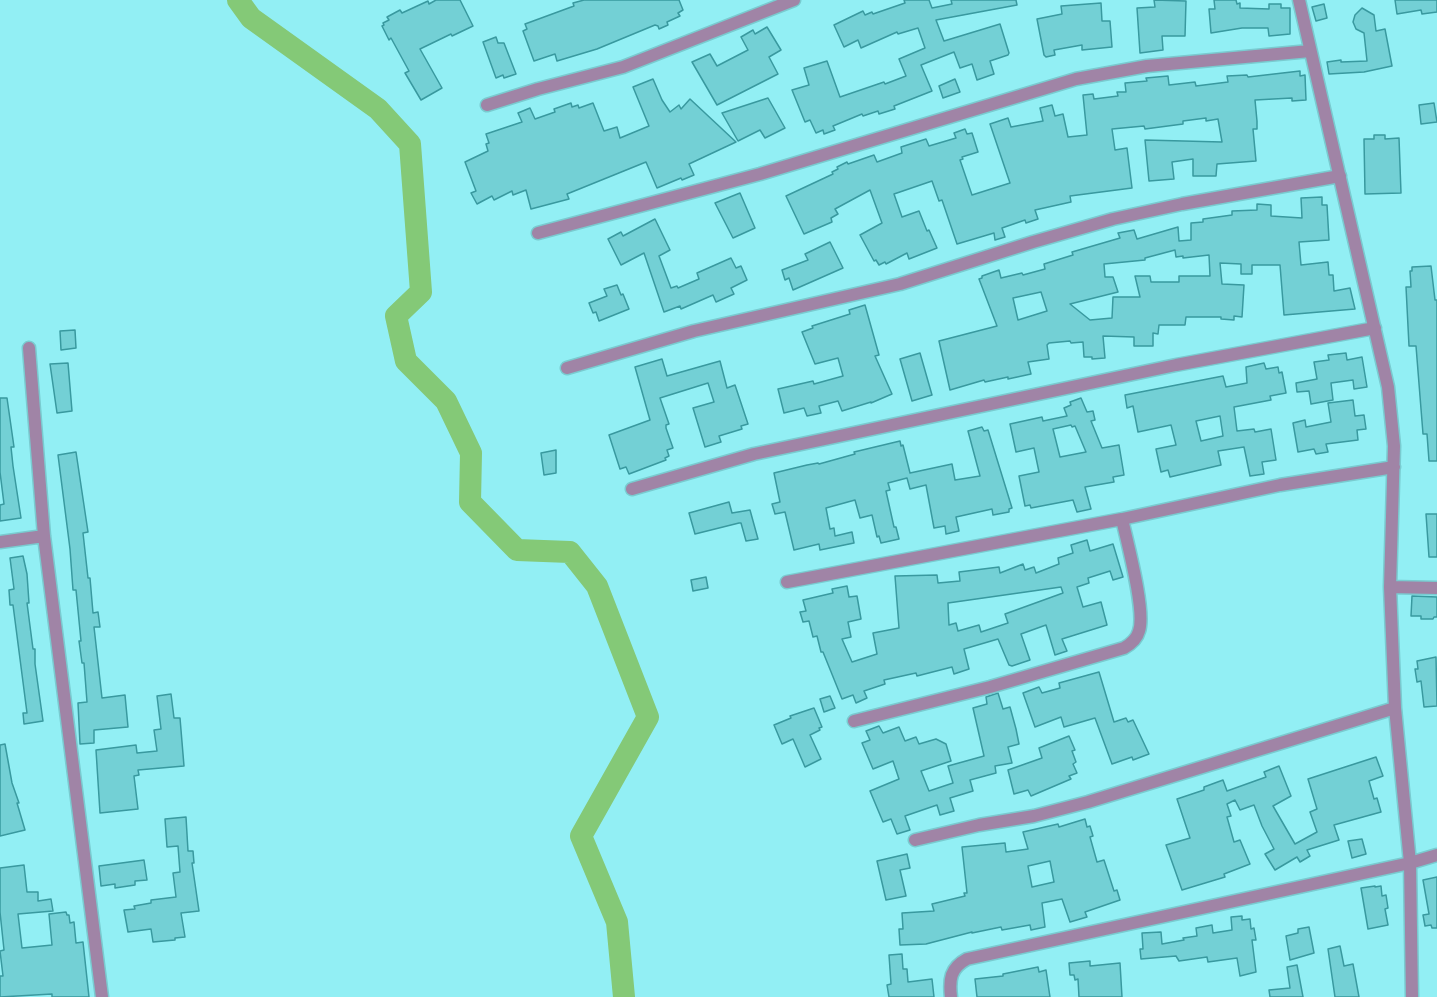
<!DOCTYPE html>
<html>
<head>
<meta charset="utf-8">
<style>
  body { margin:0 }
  canvas { display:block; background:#92eff4 }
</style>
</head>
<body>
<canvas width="1437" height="997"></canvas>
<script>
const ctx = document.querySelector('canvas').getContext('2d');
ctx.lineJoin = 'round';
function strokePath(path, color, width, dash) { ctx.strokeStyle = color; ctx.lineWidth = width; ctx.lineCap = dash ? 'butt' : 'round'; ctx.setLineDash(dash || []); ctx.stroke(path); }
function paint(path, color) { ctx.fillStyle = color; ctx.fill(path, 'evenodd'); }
const river = new Path2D(`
  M238 0 251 18 378 109 410 144 421 292 396 316 406 361 446 401 471 453 470 502 517 550 570 552 597 586 648 717 581 836 617 922 624 997`);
const building = new Path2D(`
  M436 0H460L473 26 452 36 451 34 420 49 442 88 421 100 405 73 409 71 391 38 389 40 382 26 384 25 383 23 389 20 387 17 400 10 402 13 428 1 429 4Z
  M584 0H679L683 10 678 13 680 16 667 22 668 25 659 29 658 26 655 25 597 49 557 61 555 54 534 61 523 31 527 29 525 24 574 6 573 3Z
  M904 0H929L932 8 952 4 951 0H1016L1017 5 936 20 944 41 1000 24 1009 53 1008 55 990 61 994 74 977 80 972 64 960 68 954 52 921 65 932 91 894 106 895 109 879 114 878 111 863 116 862 114 833 126 835 130 824 134 823 130 816 133 810 120 805 122 792 90 809 85 804 68 827 61 840 97 884 82 885 84 906 76 899 59 925 48 918 28 898 34 897 32 861 48 858 40 844 47 834 25 863 11 865 15 872 12 873 14 905 3Z
  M1154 0 1186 1 1185 36H1162L1163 50 1140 53 1137 8 1155 7Z
  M1214 0H1236L1237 4 1240 3V8L1269 9V4H1281V8H1290V34L1269 36 1268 28H1242L1211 33 1209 9H1215Z
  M1395 0H1437V12L1422 14 1421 10 1397 14Z
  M1101 3 1102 21H1110L1112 47 1082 50V45L1054 50 1055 55 1046 57 1044 55 1037 19 1062 14 1061 6Z
  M1324 4 1327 18 1316 21 1312 7Z
  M1362 8 1374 15 1376 31 1385 29 1392 66 1364 72 1329 74 1327 62 1341 60V62L1367 61 1364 33 1356 29 1353 22 1355 15Z
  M767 27 781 50 769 57 778 74 717 105 692 62 710 54 717 66 748 50 741 37 753 30 755 34Z
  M496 37 498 43H504L516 74 504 78 503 75 496 78 483 42Z
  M1300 71V76L1305 75 1306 100 1292 101V98L1255 100 1257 121V129H1253L1256 161 1217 164 1216 176H1193V159L1172 162 1174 179 1149 181 1145 140 1222 142 1218 119 1206 121V118L1183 121V124L1145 129 1144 126 1112 129 1115 150 1127 148 1132 188 1070 196 1071 202 1035 210 1038 219 1026 223 1025 220 1002 228 1005 237 995 240 994 233 957 244 942 200 939 201 932 181 894 194 902 217 919 211 927 231 929 230 937 248 909 259 907 253 886 264 885 262 879 265 876 260 874 261 860 235 882 223 870 190 835 209 838 214 831 218 832 222 804 234 786 196 833 174 832 172 838 169 837 167 847 162 848 164 874 155 877 162 902 153 901 147 926 139 929 146 956 138 954 133 965 129 967 134 972 133 978 152 962 157 963 159 960 160 972 195 1010 183 990 124 1008 118 1011 127 1043 121 1040 108 1052 105 1055 116 1063 114 1068 137 1087 135 1083 95 1093 94 1094 99 1118 96 1117 92H1126L1125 83 1147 81 1146 78 1168 76 1169 85 1195 82 1196 86 1228 82 1227 76 1247 75 1248 77Z
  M653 79 662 100 670 112 679 105 681 109 690 99 736 142 689 164 694 175 682 180 681 178 657 188 646 162 567 194 569 199 531 209 526 190 513 195 512 191 494 200 492 196 477 204 471 193 476 191 465 162 488 151 486 144 489 143 486 134 522 122 518 113 530 108 535 119 555 112 554 109 571 103 572 107 578 105 579 108 593 103 604 131 617 127 620 138 649 126 633 87Z
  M955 79 960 92 943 98 939 86Z
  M768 98 785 128 765 138 760 130 738 141 722 113Z
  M1434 103 1437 122 1421 124 1419 105Z
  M1374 135H1385V139L1399 138 1401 193 1365 194 1364 139H1374Z
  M740 193 755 228 733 238 715 203Z
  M1322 197V205H1327L1329 240 1299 242 1301 265 1328 262 1329 275H1333L1334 291 1350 288 1355 309 1284 315 1280 265H1252V274H1241V264L1220 263 1222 284 1244 285 1242 317 1234 316V320L1221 319V317H1186L1185 325H1159L1158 334 1153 333V346H1134V337L1103 336 1105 358 1092 359V357H1084L1083 342 1071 343 1070 341 1049 343 1047 345 1049 359 1028 362 1031 374 1008 379V377L985 382 984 380 950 390 939 341 997 326 979 279 982 278V276L999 270 1001 278 1022 273 1023 275 1045 269 1044 264 1073 255 1072 252 1120 238 1118 233 1134 230 1137 239 1178 227 1179 241 1191 240V223L1203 222V219L1232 215V211L1257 210V204L1271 205V216L1302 218 1301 198ZM1175 250 1176 257 1183 256V258L1209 255 1210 276H1179V282H1151L1150 276H1135L1140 297H1113L1112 318 1090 320 1070 304 1118 292 1113 277H1105L1104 264 1145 260V258ZM1041 292 1047 311 1018 320 1013 298Z
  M655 219 670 250 659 256 671 288 677 286 678 288 699 279 697 273 731 258 736 268 741 266 747 280 731 288 734 294 716 302 713 295 681 309 680 306 664 312 644 253 621 265 608 239 621 232 623 236Z
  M830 242 843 268 793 290 789 278 785 280 782 270 808 260 805 254Z
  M1431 266 1435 300H1437V461H1429L1427 434H1423L1416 346H1409L1406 287H1411L1410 271H1412V267Z
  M617 285 621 295 623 294 629 309 599 321 596 312 593 313 589 303 607 296 604 289Z
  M865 305 879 355 875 356 892 394 871 403V402L842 411 838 401 819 406 821 413 807 416 804 408 784 413 778 389 813 381 814 384 843 376 838 358 815 364 802 332 813 328 812 326 850 314 849 310Z
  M75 330 76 348 61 350 60 331Z
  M920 353 932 395 912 401 900 359Z
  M1346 353 1347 360 1362 357 1367 387 1354 389 1353 380 1331 383 1333 400 1311 404 1309 391 1297 392 1296 383 1317 379 1314 362 1329 360 1328 355Z
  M662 359 667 376 720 361 727 388 735 385 748 424 741 426 742 429 719 436 721 442 705 447 693 408 714 402 708 383 660 398 669 424 666 425V428L673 448 667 450 669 456 665 458 666 460 629 474 626 467 620 469 609 435 650 420 635 367Z
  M68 363 72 411 57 413 50 364Z
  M1264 363 1266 369 1278 367 1279 373 1282 372 1286 393 1270 396 1271 400 1234 407 1237 431 1254 429 1255 432 1271 429 1276 460 1262 462 1264 474 1250 476 1244 447 1218 451 1221 465 1170 477 1168 470 1161 472 1156 449 1176 445 1171 425 1138 432 1133 406 1127 408 1125 395 1223 376 1226 387 1247 383 1246 367ZM1220 416 1223 436 1201 441 1196 421Z
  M0 398H7L14 447H11L13 466 21 518 0 521V505L4 504 0 472Z
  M1081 398 1087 412 1093 411 1095 420 1091 421 1102 448 1119 445 1124 475 1113 477 1114 482 1085 487 1091 509 1077 512 1073 500 1031 508 1030 505 1025 506 1019 476 1039 472 1034 448 1016 452 1010 424 1042 417 1043 421 1067 416 1064 408 1071 405 1070 402ZM1071 425 1072 427 1075 426 1086 452 1060 457 1053 429Z
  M1353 400 1355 416 1364 415 1366 429 1357 430 1358 440 1326 444 1328 452 1316 454 1314 449 1298 452 1293 423 1305 420 1306 427 1331 422 1328 403Z
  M982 427 984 431 988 430 1012 508 1009 509V512L993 515 992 509 956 517 959 531 946 534 945 526 934 528 926 485 910 489 907 478 888 483 890 490 886 491 894 527H896L899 539 881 543 879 536 877 537 872 515 860 518 855 500 826 508 830 529 834 528 835 536 852 532 854 543 820 550 819 544 794 550 785 512 775 514 772 504 780 502 774 473 807 465 818 463 819 464 855 454 854 452 900 441 901 446 903 445 910 473 952 464 955 480 980 476 968 431Z
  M556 450V473L544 475 541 453Z
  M76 452 88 532 83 533 88 578H90L93 613 98 612 100 627H94L102 698 125 695 128 727 94 730V743L80 744 78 703 87 702 84 663H82L79 641H81L76 590H73L70 549 58 455Z
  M729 502 732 513 750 510 758 539 746 541 741 523H739L695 534 689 513Z
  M1426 514H1437V557H1429Z
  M1087 540 1090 551 1113 544 1123 577 1113 580 1110 571 1088 578 1089 583 1077 587 1083 607 1101 602 1107 625 1062 639 1067 651 1055 655 1046 625 1021 634 1030 660 1012 666 1009 665 998 639 964 649 969 669 954 674 952 667 917 676 916 673 884 680 885 684 864 691 867 698 856 703 853 695 842 699 823 652H821L817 636 813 637 809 621 803 622 800 612 806 611 803 600 833 593 832 589 847 586 849 597 857 596 861 619 848 622 851 637 842 639 852 662 877 654 873 633 899 628 895 576 937 575 938 583 960 581 959 572 999 567 1000 573 1023 564 1025 570 1034 567 1036 573 1059 564 1058 558 1073 553 1071 545ZM1061 587 1063 593 1005 614 1008 623 981 632 979 625 958 631 956 623 949 625 948 603Z
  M23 556 27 574 29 603H27L33 649H35V664L43 721 24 724 23 713H27L13 605H10L9 590 14 589 10 558Z
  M706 577 708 588 693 591 691 580Z
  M1412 596 1437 597V617H1434L1433 619H1421V616H1411Z
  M1436 657 1437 706 1424 707 1421 681 1417 682 1415 669H1418L1417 661Z
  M1099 672 1114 722 1126 718 1128 722 1133 720 1149 754 1133 760 1132 757 1112 764 1095 718 1064 727 1061 717 1035 727 1023 693 1039 687 1042 693 1060 688 1059 683Z
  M998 693 1003 709 1010 707 1016 729 1019 744 1008 747 1012 763 995 766 996 773 970 780 973 791 950 798 954 811 940 815 937 805 905 816 910 830 897 834 891 819 883 822 870 791 899 779 893 761 873 769 862 743 870 740 866 731 879 726 883 733 899 727 905 741 916 737 919 744 936 739 946 744 951 761 921 771 929 791 953 783 948 766 984 756 973 708 987 704 986 697Z
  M171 694 174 718H180L184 766 138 770 139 775 134 776 138 809 100 813 96 750 136 745 137 753 157 751 154 730 161 729 157 696Z
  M830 696 835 708 824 712 820 699Z
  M814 708 822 727 819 728 820 730 810 735 821 759 805 767 793 739 782 744 774 725 791 718 790 716Z
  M1069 736 1075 750 1072 751 1076 762 1073 764 1077 773 1069 776 1071 779 1031 796 1028 790 1014 794 1008 770 1042 758 1039 748Z
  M5 744 12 783 19 803H17L25 830 0 836V745Z
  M1376 757 1383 776 1369 781 1374 799 1377 798 1381 812 1334 825 1339 840 1307 850 1310 856 1300 862 1297 857 1275 870 1265 854 1274 849 1262 826 1254 805 1240 810 1235 800 1227 804 1231 816 1227 817 1234 842 1240 840 1250 864 1224 874 1225 877 1182 890 1166 845 1190 838 1177 799 1204 790V787L1223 780 1227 791 1266 777 1264 772 1279 766 1291 796 1273 806 1295 844 1317 832 1310 812 1317 809 1308 779Z
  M186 817 188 851H193L194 863H192L199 911 181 913 185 937 175 938V940L153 942 151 929 128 932 124 910 135 909 134 906 151 903V900L176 897 173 873 180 872 178 846 167 847 165 819Z
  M1085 819 1087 827 1090 826 1093 836 1090 837 1097 862 1104 860 1114 891 1117 890 1120 900 1085 912 1087 917 1070 922 1062 899 1042 903 1045 927 1031 930 1030 925 1002 930 1001 927 972 933V932L926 944 900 945 899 929H903L902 913 934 911 932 904 965 896 964 893H967L962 847 1005 843 1006 852 1028 849 1023 832 1058 824 1059 827ZM1050 861 1054 882 1032 887 1028 866Z
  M1362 839 1366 854 1352 858 1348 841Z
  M907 854 910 868 900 870 906 896 886 900 877 861Z
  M144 860 147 880 135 881V885L115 888V884L101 886 99 866Z
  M24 865 27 892H38V901L51 899 53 911 18 914 22 948 52 945 49 914 66 912 67 915H69L70 923 74 922 76 943 83 942 89 997H52V994L0 997V976H3L0 951 4 950 0 912V868Z
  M1437 877V928H1432L1431 925 1425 926 1423 915 1429 914 1423 880Z
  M1375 886V887L1381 886 1382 896 1386 895 1388 908 1385 909 1388 925 1368 929 1361 888Z
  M1242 916V920L1250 919 1251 929 1254 928 1256 940H1252L1256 972 1240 976 1237 958 1208 962 1207 957 1179 961 1176 956 1141 959 1140 949H1143L1142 933 1161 932 1162 944 1184 940 1183 938 1197 936 1196 928 1212 925 1213 933 1232 930 1231 917Z
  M1309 927 1314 953 1290 960 1286 936 1298 933V929Z
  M1340 946 1344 966 1353 964 1359 997H1335L1328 949Z
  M902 954 903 969H907L908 982 932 979 934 997H889L887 985 891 984 889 955Z
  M1090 961V966L1120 963 1122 997H1079L1078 979 1075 980 1074 975H1070L1069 963Z
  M1297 965 1303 997H1270L1269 990 1290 988 1287 967Z
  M1038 967 1039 972 1046 970 1050 997H977L975 979 1003 976V974Z`);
const minor = new Path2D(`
  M1299 0 1388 387 1394 446 1390 587 1395 708 1410 863 1412 997
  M487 105 538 89 623 67 794 0
  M538 233 760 174 1076 79 1147 66 1310 51
  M29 348 44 536 102 997
  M567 368 694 331 900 284 1033 242 1113 219 1182 204 1340 176
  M632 489 754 454 1176 365 1375 328
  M0 542 44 536
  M787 582 1122 519 1280 485 1394 467
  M1390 587 1437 588
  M854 721 990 687 1124 648C1131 644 1137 639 1139 631 1146 611 1127 542 1122 519
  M915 840 979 825 1034 816 1088 802 1395 708
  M951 997C949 980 950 968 967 959L1410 863 1437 855`);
strokePath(river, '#84c977', 22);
paint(building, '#73d0d5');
strokePath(building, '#39999f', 1.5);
strokePath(minor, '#79cbd0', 15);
strokePath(minor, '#a084a6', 12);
</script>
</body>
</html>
